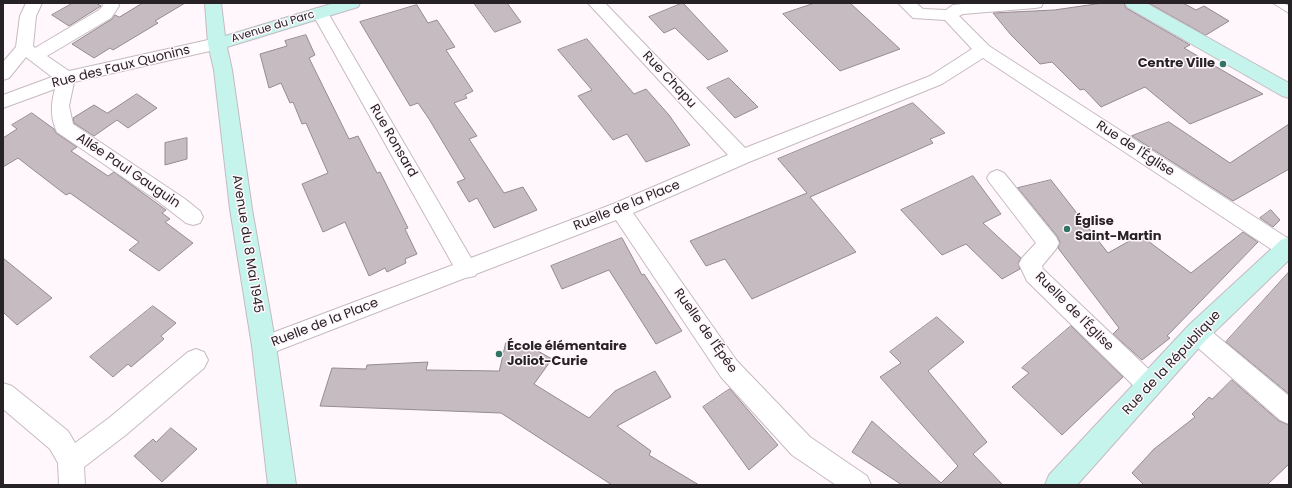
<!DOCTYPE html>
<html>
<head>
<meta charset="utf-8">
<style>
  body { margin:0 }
  #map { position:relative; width:1292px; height:488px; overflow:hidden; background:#fff7fc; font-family:Poppins,sans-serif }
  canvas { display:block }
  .frame { position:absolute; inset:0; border:4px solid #272225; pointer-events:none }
</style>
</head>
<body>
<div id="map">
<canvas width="1292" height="488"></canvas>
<div class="frame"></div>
</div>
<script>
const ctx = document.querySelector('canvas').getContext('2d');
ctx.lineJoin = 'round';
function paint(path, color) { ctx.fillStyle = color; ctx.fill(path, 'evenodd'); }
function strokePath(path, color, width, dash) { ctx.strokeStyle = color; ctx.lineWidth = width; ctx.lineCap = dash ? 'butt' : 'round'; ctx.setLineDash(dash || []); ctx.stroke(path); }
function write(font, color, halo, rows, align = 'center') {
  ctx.font = font + ' Poppins,sans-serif'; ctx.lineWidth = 3; ctx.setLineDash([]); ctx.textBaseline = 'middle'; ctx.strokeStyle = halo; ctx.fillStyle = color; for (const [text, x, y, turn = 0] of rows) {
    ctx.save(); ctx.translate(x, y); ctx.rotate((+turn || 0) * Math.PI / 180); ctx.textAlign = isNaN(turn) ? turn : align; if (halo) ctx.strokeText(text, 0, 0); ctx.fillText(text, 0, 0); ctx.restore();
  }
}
const building = new Path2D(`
  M73 3H96L101 6 69 26 52 15Z
  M143 3H185L155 21 158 23 113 50 110 48 94 58 72 44 112 19 115 15 119 17Z
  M474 3H507L521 22 495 32Z
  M683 3 728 51 708 60 675 28 664 33 649 17Z
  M815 3H850L900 49 840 71 783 14Z
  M1103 3H1124L1126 8 1190 45 1184 48 1263 94 1190 124 1145 87 1101 107 1084 89 1080 90 1052 62 1040 64 1011 35 993 13 1054 10Z
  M1149 3H1183L1196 10 1204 6 1229 21 1206 35Z
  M417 5 428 23 437 20 455 47 446 50 473 91 465 95 467 98 454 103 477 136 469 139 504 193 523 187 537 210 494 228 477 198 469 202 457 182 465 179 429 119 418 103 410 106 360 22Z
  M306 35 315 55 309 58 349 139 358 136 377 173 380 172 408 228 405 229 417 254 405 259 406 263 387 272 385 268 369 276 345 222 323 232 302 184 328 173 306 123 302 124 293 102 290 103 281 83 269 88 260 54 287 46 285 41Z
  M587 39 634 94 646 89 669 115 690 145 646 162 627 134 613 140 578 96 592 90 558 50Z
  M729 78 758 107 735 118 707 88Z
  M137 94 157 108 128 128 117 120 94 136 74 123 73 118 94 105 107 113Z
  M913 103 945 133 930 139 933 143 810 197 856 252 752 299 725 259 706 266 690 241 807 193 778 159Z
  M32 113 54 129 56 133 77 147 71 151 108 176 114 172 166 210 162 213 170 219 165 222 193 243 159 271 129 250 139 242 70 193 66 195 18 158 3 167V138L17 129 12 125Z
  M1169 122 1230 163 1289 124V169L1233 201 1132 136Z
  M187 138V159L165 165V143Z
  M973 176 1001 214 983 223 1021 258 1018 263 1020 269 1002 279 966 244 942 255 901 210Z
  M1051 180 1108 253 1140 235 1191 273 1243 232 1258 242 1167 336 1170 338 1142 360 1113 334 1119 328 1058 248 1060 242 1057 236 1018 188Z
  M1271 210 1280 220 1273 227 1260 218Z
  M622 238 642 275 644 274 682 331 656 344 609 270 562 289 551 266Z
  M3 258 52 298 17 325 3 312Z
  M1289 272V394L1226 342Z
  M153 306 176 323 161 336 164 339 131 367 128 364 113 377 90 357Z
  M937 317 964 342 928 371 987 442 973 454 1003 485H902L852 452 872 421 941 483 958 466 880 377 901 363 890 352Z
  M1071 326 1123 377 1062 435 1012 387 1029 373 1022 368Z
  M506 343 529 346 552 359 534 384 589 418 615 391 655 371 671 397 617 426 651 451 649 455 699 485H612L501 413 320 406 332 368 366 369 367 365 428 362 426 370 499 371Z
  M1232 380 1279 421 1289 425V464L1267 485H1144L1132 473 1154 449 1195 417 1192 414 1209 397 1212 399Z
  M730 389 778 445 749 470 703 407Z
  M171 428 197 449 162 482 134 456 153 439 156 442Z`);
const lane = new Path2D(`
  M1273 3H1283L1289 6V13Z`);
const street = new Path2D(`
  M26 3H42L36 16 33 46 35 48 99 10 103 6 102 3H118L119 6 111 18 47 56 69 71 217 38 223 40 225 44 223 48 74 82 69 106 73 124 185 199 200 211 203 217 200 223 193 225 186 223 155 199 57 132C50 118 51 103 55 89L3 108V95L52 77 26 57 9 78 3 80V62L16 47 20 16Z
  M588 3H605L745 148 930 76 972 49 945 20 913 18 898 3H916L923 9 946 10 953 5 971 3H1043L1041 7 1035 8 963 14 959 16 989 46 1289 239V257L1280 255 983 58 942 84 749 162 633 213 737 361 810 437 867 476 871 485H836L792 455 721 377 616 220 476 274 475 276 465 278 264 356 256 353 252 346 256 339 453 265 312 13 314 9 320 8 326 9 328 13 471 258 613 204 728 155Z
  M997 170 1004 173 1056 237 1059 243 1056 249 1042 266 1043 269 1158 378 1162 386 1158 394 1150 397 1142 394 1027 281 1019 264 1022 258 1036 243 990 183 987 178 990 173Z
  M1197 323 1205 326 1289 396V424L1280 420 1189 340 1186 333 1189 326Z
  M196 349 204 352 208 360 204 368 127 434 84 467 85 485H59L58 463 50 449 3 409V383L12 386 68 431 75 443 109 418 188 352Z`);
const secondary = new Path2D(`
  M205 3H221L225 36 334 3H360L358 7 227 47 232 70 252 209 276 346 296 485H268L252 346 230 209 214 70 208 44Z
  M1125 3H1146L1289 83V98L1282 96 1127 7Z
  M1289 237V260L1205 341 1077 485H1045L1049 475 1189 325 1281 240Z`);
const markers = [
  [1223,64,4,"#317466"],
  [1067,229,4,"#317466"],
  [499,354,4,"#317466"]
];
const farStreetnames = [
  ["Avenue du Parc",273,27,-17]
];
const poiNames = [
  ["Centre Ville",1215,64,"right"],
  ["Église",1075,222],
  ["Saint-Martin",1075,237],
  ["École élémentaire",507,347],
  ["Joliot-Curie",507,362]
];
const streetNames = [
  ["Rue des Faux Quonins",121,67,-14],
  ["Rue Chapu",669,80,47],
  ["Rue Ronsard",393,141,60],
  ["Rue de l'Église",1135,149,33],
  ["Allée Paul Gauguin",128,171,34],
  ["Ruelle de la Place",627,206,-22],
  ["Avenue du 8 Mai 1945",247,244,81],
  ["Ruelle de l'Église",1074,312,45],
  ["Ruelle de la Place",325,323,-21],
  ["Ruelle de l'Épée",705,331,55],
  ["Rue de la République",1172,363,-47]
];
paint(building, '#c7bbc2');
strokePath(building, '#958a91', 1);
strokePath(lane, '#c6bac1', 2);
strokePath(street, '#c6bac1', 2);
strokePath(secondary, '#c6bac1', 2);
paint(lane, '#fff');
paint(street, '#fff');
paint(secondary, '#c4f4ec');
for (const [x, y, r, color] of markers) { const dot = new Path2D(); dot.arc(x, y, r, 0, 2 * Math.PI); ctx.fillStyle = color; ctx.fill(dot); strokePath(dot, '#fff7fc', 1.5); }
write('11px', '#272225', '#fff7fc', farStreetnames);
write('bold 13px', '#272225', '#fff7fc', poiNames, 'left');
write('13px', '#272225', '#fff7fc', streetNames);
</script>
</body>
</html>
